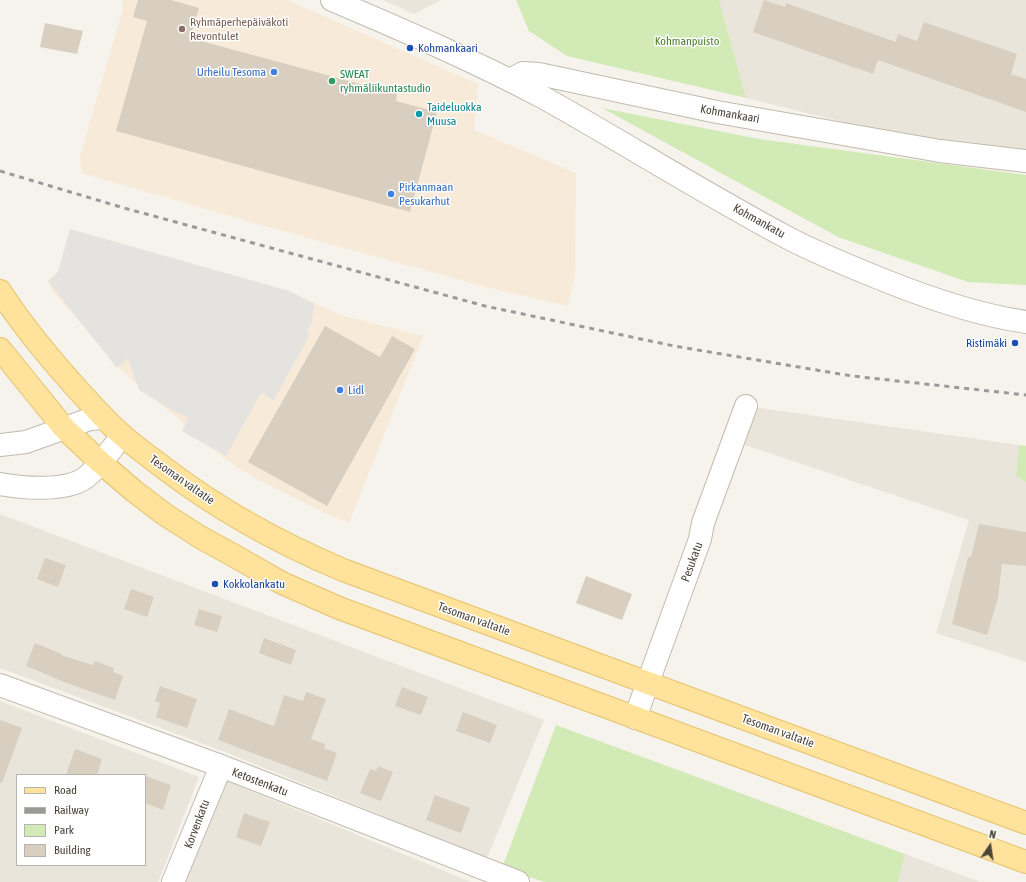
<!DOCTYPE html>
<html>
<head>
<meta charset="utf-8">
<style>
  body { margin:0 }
  #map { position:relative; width:1026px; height:882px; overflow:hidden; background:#f6f3ec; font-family:"Asap Condensed",sans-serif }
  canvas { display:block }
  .legend { position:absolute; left:16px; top:774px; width:130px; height:92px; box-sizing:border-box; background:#fff; border:1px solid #b7b4b0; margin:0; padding:5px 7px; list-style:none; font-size:12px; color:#4b4439 }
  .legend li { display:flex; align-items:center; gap:8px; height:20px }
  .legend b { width:20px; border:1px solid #b7b4b0 }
  .north { position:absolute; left:970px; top:826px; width:40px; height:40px; -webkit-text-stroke:3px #fff; paint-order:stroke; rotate:13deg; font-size:11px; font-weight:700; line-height:16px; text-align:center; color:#4b4439 }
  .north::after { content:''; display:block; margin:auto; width:14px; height:18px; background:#4b4439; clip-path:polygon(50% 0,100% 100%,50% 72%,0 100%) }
</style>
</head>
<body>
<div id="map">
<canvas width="1026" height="882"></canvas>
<ul class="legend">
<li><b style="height:5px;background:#ffe39c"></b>Road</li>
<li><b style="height:5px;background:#9a9a9a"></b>Railway</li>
<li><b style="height:11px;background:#d2eab5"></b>Park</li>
<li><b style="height:11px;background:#d8cfc1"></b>Building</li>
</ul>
<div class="north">N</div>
</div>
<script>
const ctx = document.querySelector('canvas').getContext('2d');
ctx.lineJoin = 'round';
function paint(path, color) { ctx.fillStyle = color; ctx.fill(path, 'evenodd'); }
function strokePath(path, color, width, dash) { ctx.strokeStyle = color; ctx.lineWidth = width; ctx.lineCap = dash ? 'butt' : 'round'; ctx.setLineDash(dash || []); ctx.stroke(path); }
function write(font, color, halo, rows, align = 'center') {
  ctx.font = font + ' "Asap Condensed",sans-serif'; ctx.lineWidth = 3; ctx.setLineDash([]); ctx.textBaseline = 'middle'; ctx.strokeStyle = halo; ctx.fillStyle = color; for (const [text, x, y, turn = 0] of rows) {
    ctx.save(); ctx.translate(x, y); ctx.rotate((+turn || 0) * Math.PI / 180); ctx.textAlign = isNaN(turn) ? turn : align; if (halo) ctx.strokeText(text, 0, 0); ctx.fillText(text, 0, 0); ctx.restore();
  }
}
const residential = new Path2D(`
  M382 0H441L414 14Z
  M719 0H1026V167L746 98Z
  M746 406 1019 445 1016 476 1026 482V662L936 633 969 520 733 441Z
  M0 514 544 720 487 858 225 752 0 668Z
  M0 701 199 777 158 882H0ZM17 775H145V865H17Z
  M227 781 471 882H185Z
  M905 854 980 882H898Z`);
const commercial = new Path2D(`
  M122 0H287L478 84 474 130 576 173 575 277 568 306 490 288 254 223 82 173 80 156 123 9Z
  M70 229 289 291 340 315 423 336 349 523 325 513 255 478 225 459 124 373 51 289 48 281 58 272Z`);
const green = new Path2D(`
  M516 0H719L746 98 567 56 529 31Z
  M602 108 759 139 1026 175V285L968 282 838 237Z
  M1019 445 1026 446V482L1016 476Z
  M556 725 905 854 898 882H545L502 868Z`);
const parking = new Path2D(`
  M70 229 289 291 314 304 312 322 306 332 310 334 274 400 261 393 226 456 182 431 189 418 172 410 139 390 128 358 117 368 48 281 58 272Z`);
const building = new Path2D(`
  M138 0H171L199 8 190 38 397 94 396 101 437 112 410 212 116 131 147 21 133 17Z
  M764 0 785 7 786 3 896 42 898 34 917 41 924 22 1017 54 1011 74 1026 79V112L878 60 873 74 753 32Z
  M45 23 83 31 77 54 40 47Z
  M325 326 380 357 392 336 415 349 327 506 248 462Z
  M979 524 1026 532V566L1002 564 998 598 987 635 952 624 968 557H971Z
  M45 558 66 565 58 587 37 579Z
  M586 576 632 594 622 620 576 603Z
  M131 589 154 597 147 617 124 609Z
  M199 609 222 616 217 632 194 625Z
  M264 638 296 650 291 665 259 653Z
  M35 643 62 654 61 655 93 665 95 661 114 668 113 672 123 676 115 700 64 682 26 666Z
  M160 686 197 699 187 728 156 717 160 703 155 701Z
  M402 687 428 697 421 715 395 706Z
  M306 692 326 699 311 739 325 744 324 748 337 753 327 781 218 740 229 709 274 726 284 695 303 701Z
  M463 712 497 725 490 743 456 731Z
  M0 720 22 728 2 783 0 782Z
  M75 749 102 759 97 775H66Z
  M378 766 393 772 381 801 360 793 370 769 376 771Z
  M145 776 171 785 163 810 145 803Z
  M435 795 470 808 461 833 426 820Z
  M244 813 270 822 261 846 236 837Z`);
const minor = new Path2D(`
  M332 0C405 31 477 62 546 99 628 145 707 195 790 239 821 255 854 268 886 281 931 299 978 315 1026 322
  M510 80 523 73 539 74 717 112 940 151 1026 161
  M0 445 26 442 90 419 104 418
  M0 484C23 488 65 492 85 478 100 467 111 449 122 436
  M0 685 221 766 518 882
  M635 718 700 539 703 523 746 406
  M173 882 221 766`);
const major = new Path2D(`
  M0 291C23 327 50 359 79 391 93 406 106 421 121 434 135 447 150 457 164 468 219 510 279 543 343 570L1026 823
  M0 349 64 428 100 462 134 491 164 514 200 537 231 554 282 583 339 608 1026 862`);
const rail = new Path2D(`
  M0 171 124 208 485 306 674 346 852 376 1026 395`);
const markers = [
  [182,29,4,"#8d6e63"],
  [410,48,4,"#1a4fb4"],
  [274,72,4,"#3f7fe0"],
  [332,81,4,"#2e9e5b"],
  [419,114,4,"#0f9aa8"],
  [391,194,4,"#3f7fe0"],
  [1015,343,4,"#1a4fb4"],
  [340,390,4,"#3f7fe0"],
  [215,584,4,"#1a4fb4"]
];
const educationNames = [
  ["Ryhmäperhepäiväkoti",190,22],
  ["Revontulet",190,36]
];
const parkNames = [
  ["Kohmanpuisto",687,41]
];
const transitNames = [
  ["Kohmankaari",418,48],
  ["Ristimäki",1007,343,"right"],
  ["Kokkolankatu",223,584]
];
const shopNames = [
  ["Urheilu Tesoma",266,72,"right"],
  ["Pirkanmaan",399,187],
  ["Pesukarhut",399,201],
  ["Lidl",348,390]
];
const leisureNames = [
  ["SWEAT",340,74],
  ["ryhmäliikuntastudio",340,88]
];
const cultureNames = [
  ["Taideluokka",427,107],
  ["Muusa",427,121]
];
const streetNames = [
  ["Kohmankaari",730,114,10],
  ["Kohmankatu",759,221,29],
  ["Tesoman valtatie",182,480,35],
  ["Pesukatu",692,562,-70],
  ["Tesoman valtatie",474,619,20],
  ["Tesoman valtatie",778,731,20],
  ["Ketostenkatu",260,782,21],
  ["Korvenkatu",197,824,-69]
];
paint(residential, '#eae5da');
paint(commercial, '#f7ead8');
paint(green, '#d2eab5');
paint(parking, '#e5e3e0');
paint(building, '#d8cfc1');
strokePath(minor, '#c2bbae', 24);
strokePath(major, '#e6c16a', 24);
strokePath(minor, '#fff', 22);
strokePath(major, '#ffe39c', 22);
strokePath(rail, '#9a9a9a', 3, [5, 5]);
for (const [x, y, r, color] of markers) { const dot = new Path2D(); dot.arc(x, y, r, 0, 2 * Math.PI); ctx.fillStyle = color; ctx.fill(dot); strokePath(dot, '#fff', 1.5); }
write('12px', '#785e54', '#fff', educationNames, 'left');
write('12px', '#4a7f2a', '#fff', parkNames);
write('12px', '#164399', '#fff', transitNames, 'left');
write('12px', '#366cbe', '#fff', shopNames, 'left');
write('12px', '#27864d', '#fff', leisureNames, 'left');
write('12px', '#0d838f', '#fff', cultureNames, 'left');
write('12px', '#4b4439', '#fff', streetNames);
</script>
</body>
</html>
